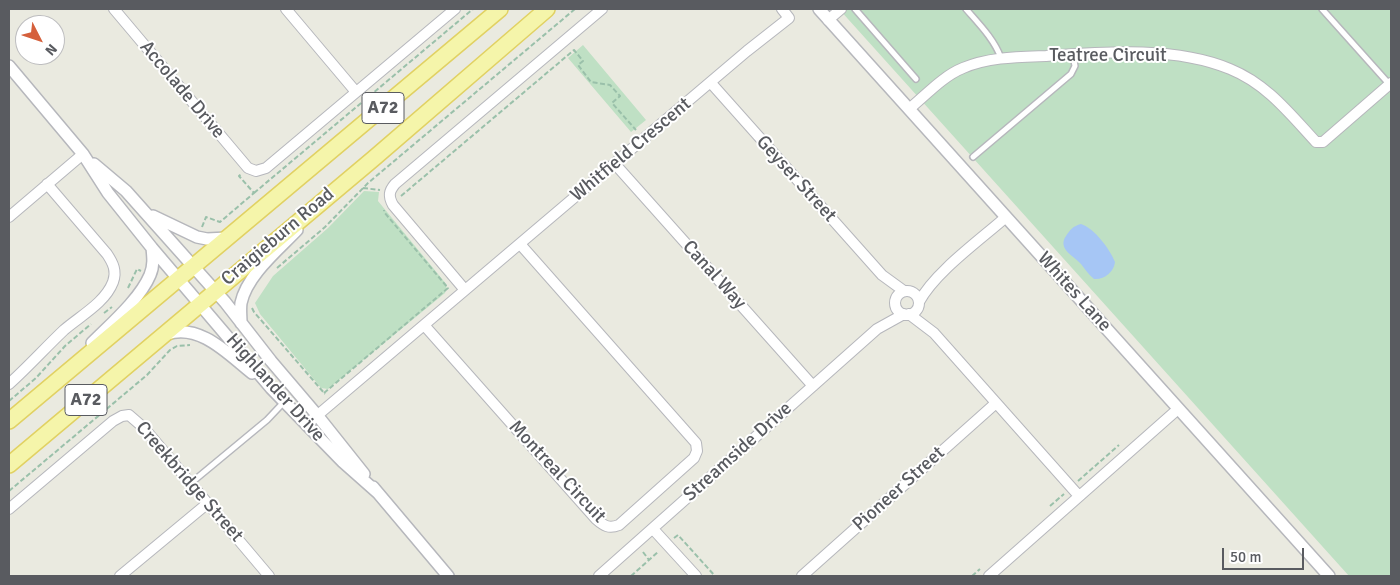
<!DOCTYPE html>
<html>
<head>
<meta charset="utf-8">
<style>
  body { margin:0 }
  #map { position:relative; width:1400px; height:585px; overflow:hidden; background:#eaeae0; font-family:Signika,sans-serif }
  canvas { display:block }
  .frame { position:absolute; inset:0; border:10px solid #595b60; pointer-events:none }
  .north { position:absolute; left:15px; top:15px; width:50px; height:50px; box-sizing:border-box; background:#fff; border:1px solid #bdbdbf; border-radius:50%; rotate:131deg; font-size:14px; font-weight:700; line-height:20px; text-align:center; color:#595b60 }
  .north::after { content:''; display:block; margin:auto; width:18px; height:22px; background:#d5603c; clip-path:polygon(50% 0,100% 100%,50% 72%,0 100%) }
  .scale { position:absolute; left:1222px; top:548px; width:82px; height:22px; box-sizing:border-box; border:2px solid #595b60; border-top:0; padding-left:6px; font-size:15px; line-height:18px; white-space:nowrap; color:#595b60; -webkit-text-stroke:4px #fff; paint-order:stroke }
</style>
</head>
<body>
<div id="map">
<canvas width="1400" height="585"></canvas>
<div class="frame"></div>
<div class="north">N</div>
<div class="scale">50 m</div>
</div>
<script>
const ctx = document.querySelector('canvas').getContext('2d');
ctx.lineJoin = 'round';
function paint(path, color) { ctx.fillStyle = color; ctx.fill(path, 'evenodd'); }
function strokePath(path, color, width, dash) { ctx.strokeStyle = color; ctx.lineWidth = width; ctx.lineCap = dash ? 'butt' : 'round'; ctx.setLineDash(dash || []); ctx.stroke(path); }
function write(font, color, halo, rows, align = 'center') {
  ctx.font = font + ' Signika,sans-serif'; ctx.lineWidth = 4; ctx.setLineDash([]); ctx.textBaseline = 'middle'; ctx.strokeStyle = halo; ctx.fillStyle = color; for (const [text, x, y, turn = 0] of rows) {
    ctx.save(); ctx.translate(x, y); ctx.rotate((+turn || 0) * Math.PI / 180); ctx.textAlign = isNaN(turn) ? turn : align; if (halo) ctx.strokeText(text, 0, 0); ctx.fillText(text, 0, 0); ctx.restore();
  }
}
const green = new Path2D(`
  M839 9H1391V576H1349Z
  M583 45 646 120 631 132 568 58Z
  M364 191 379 192 378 201 447 285 445 293 328 389 321 388 260 314 255 303 273 276 328 228Z`);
const water = new Path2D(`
  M1081 224C1094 228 1110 249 1115 262 1114 272 1104 280 1094 279 1089 275 1085 269 1081 264 1074 256 1057 249 1066 236 1070 230 1073 226 1081 224Z`);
const path = new Path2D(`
  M363 188 380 190
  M254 193 473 9
  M401 196 574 50 583 61 578 65 591 82 610 85 620 96 612 103 636 130
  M202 227 206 217 220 222 254 193 239 176 241 174
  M277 268 325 227 368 183 575 9
  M128 288 137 269 141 271
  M252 308 254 312 325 394
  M104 313 112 307
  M324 393 448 288 384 212V210
  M9 401 36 378 65 346 91 324
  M1078 481 1119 445
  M9 491 147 375 170 350 177 346 190 345
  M1050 506 1064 494
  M674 538 678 535 715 576
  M643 552 649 560
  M631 576 659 551
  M972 576 980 569`);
const service = new Path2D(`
  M855 9 916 79
  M966 9C979 24 994 39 1001 58
  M1322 9 1390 85
  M973 157 1071 74 1075 66 1073 55
  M191 483 267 420 284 402`);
const minor = new Path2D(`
  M114 9 248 168 256 171 266 168 455 9
  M286 9 356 92
  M828 20 841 9
  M711 83 882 275 904 291
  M909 109C926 95 943 76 963 68 989 57 1018 57 1046 56 1104 52 1175 46 1230 69 1267 84 1290 114 1316 142H1323L1391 83
  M615 164 813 386
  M9 217 83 154
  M465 290 393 205C388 196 389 191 395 184L602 9
  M895 303a12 12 0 1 1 24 0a12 12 0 1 1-24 0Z
  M919 302C935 272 980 240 1006 217
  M909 314 934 333 1079 496
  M424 325 596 519C604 526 609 529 619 525L694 458 697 451 696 443 520 244
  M9 384C28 367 45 348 64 330 80 316 105 303 113 282 117 271 113 263 107 254L47 184
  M306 425 747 51 789 18 782 9
  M9 509 113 421 122 416 129 415 144 428 269 576
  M653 529 696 576
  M120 576 208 503
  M599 576 877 329 904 314
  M802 576 996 403
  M989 576 1178 409`);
const tertiary = new Path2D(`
  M819 9 1329 576
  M9 66 83 154 108 193 152 248 271 388 343 462 378 493
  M94 164 126 191 225 302 271 361 317 415 364 474
  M153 216 197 237 207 239 227 238
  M241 323C241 316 240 310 241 303 247 275 278 250 297 230
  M167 334C200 323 228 354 252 373
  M92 343C111 324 140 299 150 275 154 266 153 257 152 248
  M373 487 448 576`);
const primary = new Path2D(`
  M9 421 500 9
  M9 465 373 159 547 9`);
const shields = [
  [383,108,42],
  [86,400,42]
];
const shieldNames = [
  ["A72",383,108],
  ["A72",86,400]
];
const streetNames = [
  ["Teatree Circuit",1108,56],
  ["Accolade Drive",182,90,50],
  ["Whitfield Crescent",631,150,-40],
  ["Geyser Street",796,179,48],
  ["Craigieburn Road",278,237,-40],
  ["Canal Way",714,275,48],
  ["Whites Lane",1074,292,48],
  ["Highlander Drive",275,388,48],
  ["Streamside Drive",738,452,-42],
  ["Montreal Circuit",557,472,47],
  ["Creekbridge Street",189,482,49],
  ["Pioneer Street",899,489,-42]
];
paint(green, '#bfe0c4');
paint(water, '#a6c6f5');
strokePath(service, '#b6b7bc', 8);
strokePath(minor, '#b6b7bc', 12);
strokePath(tertiary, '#b6b7bc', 14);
strokePath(primary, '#e1d163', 18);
strokePath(path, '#9ac0aa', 2, [5, 2.5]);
strokePath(service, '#fff', 5);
strokePath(minor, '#fff', 10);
strokePath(tertiary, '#fff', 11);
strokePath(primary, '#f5f5aa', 15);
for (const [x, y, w] of shields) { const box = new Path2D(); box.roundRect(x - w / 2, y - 15.5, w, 31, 4); ctx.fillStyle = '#fff'; ctx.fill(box); strokePath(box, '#595b60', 1); }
write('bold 18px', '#595b60', null, shieldNames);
write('19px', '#595b60', '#fff', streetNames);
</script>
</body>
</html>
